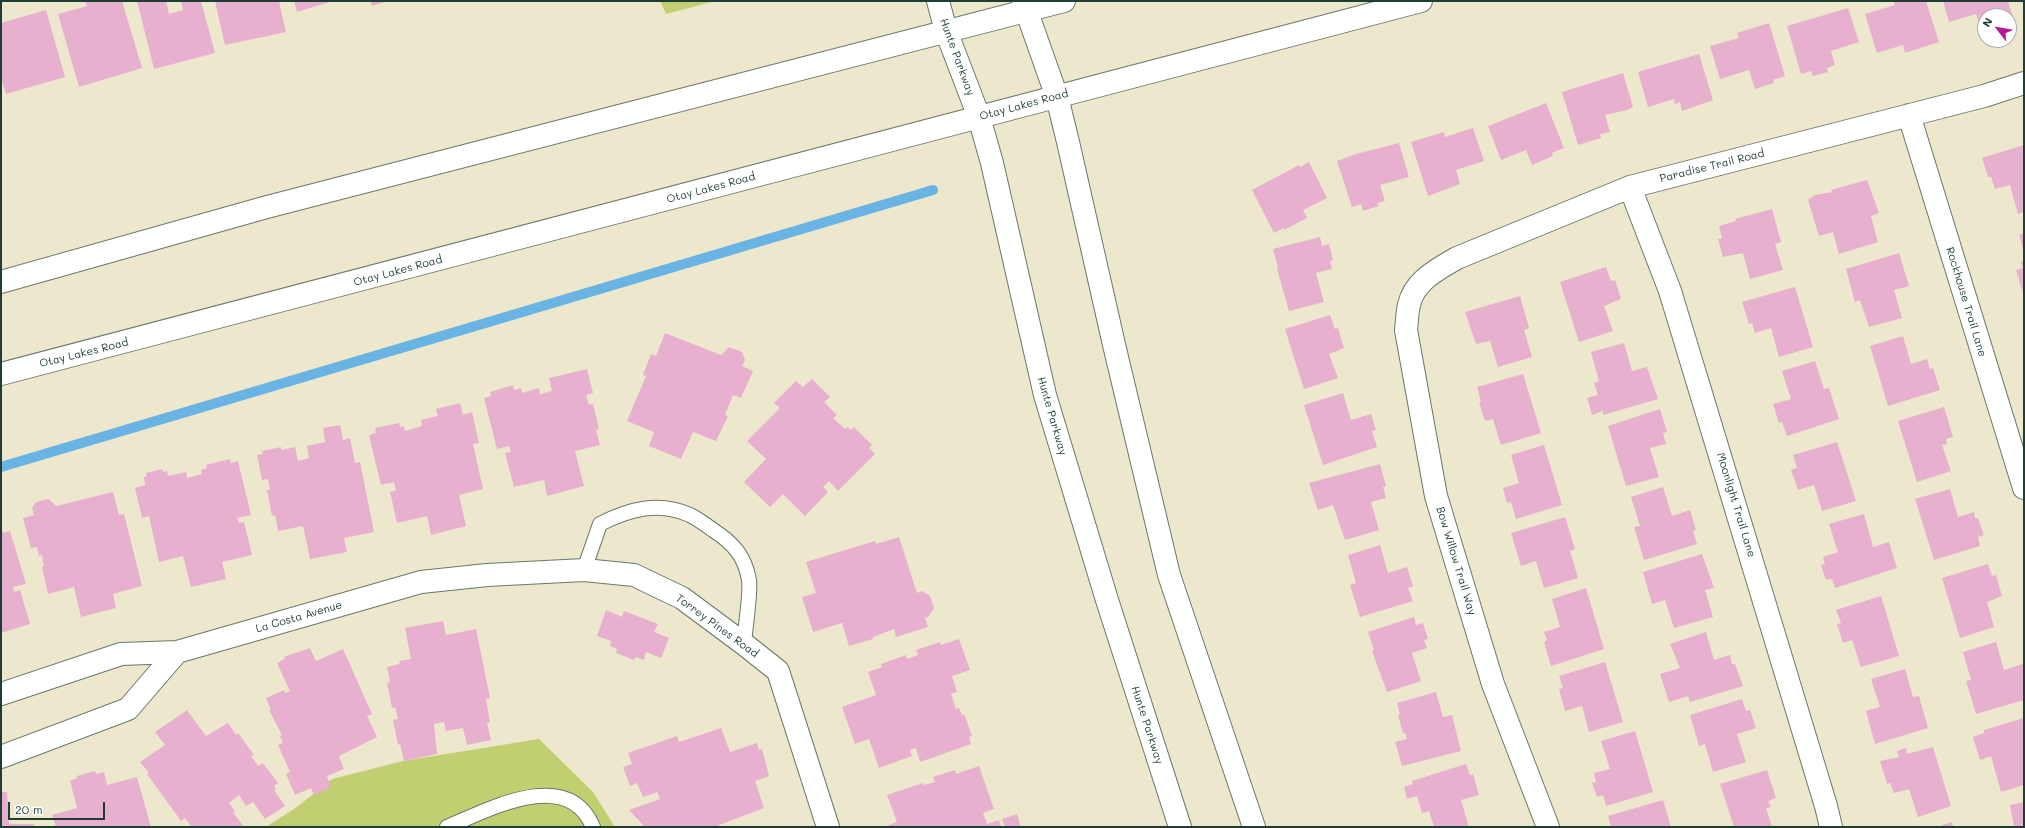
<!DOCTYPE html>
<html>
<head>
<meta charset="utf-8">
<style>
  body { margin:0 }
  #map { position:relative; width:2025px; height:828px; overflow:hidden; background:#ede8cd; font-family:Mali,sans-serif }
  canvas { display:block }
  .frame { position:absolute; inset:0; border:2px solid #1f3d34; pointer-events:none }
  .north { position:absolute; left:1977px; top:8px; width:40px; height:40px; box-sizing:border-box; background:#fff; border:1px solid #a5b1ae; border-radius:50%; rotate:301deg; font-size:11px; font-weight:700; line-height:16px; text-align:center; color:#1f3d34 }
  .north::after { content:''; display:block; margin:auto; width:14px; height:18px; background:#b5179e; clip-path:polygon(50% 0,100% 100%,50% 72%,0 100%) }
  .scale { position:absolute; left:8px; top:802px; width:97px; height:18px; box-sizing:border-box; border:2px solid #1f3d34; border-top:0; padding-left:5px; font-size:12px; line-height:14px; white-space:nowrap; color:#1f3d34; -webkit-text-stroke:3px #fff; paint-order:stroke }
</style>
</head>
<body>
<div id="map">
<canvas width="2025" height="828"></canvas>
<div class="frame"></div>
<div class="north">N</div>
<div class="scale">20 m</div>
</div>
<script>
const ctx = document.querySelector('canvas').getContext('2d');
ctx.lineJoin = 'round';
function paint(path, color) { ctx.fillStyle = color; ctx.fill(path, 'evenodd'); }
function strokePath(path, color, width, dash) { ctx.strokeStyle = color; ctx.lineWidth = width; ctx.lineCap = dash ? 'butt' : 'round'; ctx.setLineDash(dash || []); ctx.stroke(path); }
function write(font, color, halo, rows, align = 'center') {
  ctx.font = font + ' Mali,sans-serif'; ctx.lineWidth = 3.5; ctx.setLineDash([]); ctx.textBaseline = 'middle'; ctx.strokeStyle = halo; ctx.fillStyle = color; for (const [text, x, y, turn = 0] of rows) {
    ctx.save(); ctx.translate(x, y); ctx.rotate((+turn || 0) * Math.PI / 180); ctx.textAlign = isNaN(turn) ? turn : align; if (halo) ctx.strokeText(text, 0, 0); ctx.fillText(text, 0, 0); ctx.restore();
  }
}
const green = new Path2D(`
  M660 1H715L666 14Z
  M539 739 593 792 615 827H266L297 807 332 779 403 761Z`);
const stream = new Path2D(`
  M1 467 933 190`);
const building = new Path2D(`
  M85 1H122L142 68 79 87 58 14 87 6Z
  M137 1H166L169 14 183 10 181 1H201L215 53 154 69Z
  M215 1H279L286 32 225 45Z
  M294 1H333L297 12Z
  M370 1H388L372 6Z
  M1894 1H1926L1939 42 1905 53 1903 45 1877 53 1865 14 1895 5Z
  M1943 1H2008L2014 21 2009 23V16H1985V28L1981 29 1976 14 1949 22Z
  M1848 8 1859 42 1831 51 1835 65 1827 68 1828 72 1813 76 1811 71 1801 74 1787 26Z
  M46 10 65 77 6 94 1 78V23Z
  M1769 23 1785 76 1773 80 1774 83 1755 89 1749 70 1720 79 1710 46 1739 38 1737 33Z
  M1699 54 1713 100 1682 111 1680 102 1675 104 1674 99 1648 107 1638 72Z
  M1623 73 1633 107 1627 110 1605 115 1610 132 1600 134 1601 138 1578 145 1562 92Z
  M1546 103 1564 148 1552 153 1553 156 1532 165 1526 150 1501 160 1488 126Z
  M1473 128 1484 161 1456 170 1460 184 1428 196 1411 142 1444 132 1445 137Z
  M1399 143 1409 177 1380 185 1385 201 1377 203 1379 206 1363 211 1361 204 1352 207 1337 161 1356 154Z
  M2024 145V212L2018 214 2010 185 1995 189 1991 177H1988L1982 158Z
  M1309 162 1327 198 1303 210 1307 218 1284 230V228L1274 233 1252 190 1299 165 1300 167Z
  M1867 180 1879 213 1871 216 1878 242 1839 254 1833 232 1819 236 1808 200 1815 195 1832 192 1831 190Z
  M1772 209 1781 242 1775 244 1783 270 1750 279 1743 253 1723 257 1718 239 1722 238 1719 226 1736 221 1735 219Z
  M2024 233V252L2019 235Z
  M1320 237 1322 246 1329 244 1333 260 1330 261 1332 269 1316 273 1324 302 1289 311 1277 269 1278 268 1273 249Z
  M1899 253 1909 286 1894 290 1902 318 1869 327 1860 300 1855 302 1846 269Z
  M2024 261V296L2016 270 2023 268 2021 262Z
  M1606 267 1611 281 1615 280 1621 299 1604 306 1613 331 1579 342 1560 282Z
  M1795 287 1813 347 1779 357 1771 328 1755 333 1752 323 1749 324 1742 302Z
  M1520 296 1529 328 1524 330 1532 357 1498 367 1490 341 1476 344 1465 312Z
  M1330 315 1335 329 1338 328 1344 348 1329 354 1338 378 1304 389 1285 329Z
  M665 333 721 355 729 347 742 352 745 360 742 366 753 371 741 398 733 395 725 415 728 416 716 441 693 432 681 459 649 446 654 432 627 421 646 376 643 375 651 354 656 356Z
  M1903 336 1911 364 1927 359 1930 369 1933 368 1940 390 1888 406 1870 346Z
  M1624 343 1632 371 1647 367 1658 399 1603 415V411L1592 415 1587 398 1598 395 1594 383 1599 381 1591 352Z
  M1815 361 1824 389 1829 388 1839 419 1787 436 1782 422 1779 423 1773 404 1791 399 1782 371Z
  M587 369 593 393 586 395 589 405 593 404 599 429 596 430 600 445 575 451 584 486 547 496 544 480 514 487 505 453 511 452 509 446 497 449 484 398 491 396 490 392 513 385 514 390 521 388 522 393 539 388 540 394 552 391 549 378Z
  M1523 374 1541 433 1501 445 1493 419 1485 421 1479 402H1481L1477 387Z
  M812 379 830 397 824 402 837 415 833 418 845 429 848 427 851 430 854 427 872 445 869 448 875 454 838 491 829 481 823 487 828 492 805 516 783 494 770 507 744 482 766 459 747 441 780 408 774 403 796 381 803 387Z
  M1343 393 1351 420 1371 414 1376 430 1372 431 1377 447 1323 465 1304 405Z
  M460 403 463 415 472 412 479 443 473 444 483 489 459 495 466 526 431 535 427 516 397 523 390 492 396 490 394 482 381 485 369 435 376 433 375 428 399 423 400 427 404 426 405 431 422 426 421 420 438 416 436 409Z
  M1944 407 1953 437 1946 439 1947 444 1942 445 1951 471 1917 482 1898 421Z
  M1660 409 1667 432 1663 433 1666 444 1650 448 1659 477 1626 486 1608 426Z
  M340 425 343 440 350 438 355 463 360 462 374 532 344 538 347 552 310 559 303 526 278 531 275 515 272 516 267 490H270L268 479 262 480 257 455 263 454 262 451 281 447V450L295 447 298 461 309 458 307 446 325 442 323 428Z
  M1837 442 1856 501 1822 511 1814 485 1798 490 1791 470 1797 468 1793 455Z
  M1544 445 1562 505 1516 519 1511 502 1507 503 1503 488 1519 483 1511 455Z
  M230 459 231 463 238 461 251 515 237 518 239 523 244 522 252 555 222 562 226 579 191 587 183 556 159 562 149 516 142 518 135 488 145 485 144 477 147 476 146 473 162 469 163 472 167 471 168 476 186 472 187 478 202 474 201 470 207 468 206 465Z
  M1380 464 1386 486 1383 487 1386 498 1371 502 1379 530 1345 540 1333 505 1318 510 1309 483Z
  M1663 487 1672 516 1690 510 1696 530 1693 531 1697 544 1644 560 1634 527 1640 526 1631 497Z
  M1950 489 1958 517 1974 512 1975 518H1978L1984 535 1978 537 1980 546 1934 560 1915 499Z
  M113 492 119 515 124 514 142 586 113 594 116 608 81 617 74 587 48 594 42 567 44 566 42 555 39 556 37 547 31 548 23 518 34 515 32 508 36 502 49 499 56 506Z
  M1864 514 1873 547 1889 542 1897 568 1835 588 1832 579 1826 580 1821 565 1825 564 1823 557 1838 552 1829 524Z
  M1565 517 1575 549 1570 551 1578 578 1544 588 1536 561 1521 566 1511 533Z
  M1 528 3 533 10 531 26 584 13 587 14 592 20 590 30 624 1 633Z
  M899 537 917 593 922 591 930 596 934 608 929 616 925 618 928 627 896 637 894 629 873 637V639L849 646 842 623 813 632 802 597 816 593 806 562 875 541 876 544Z
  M1380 545 1388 573 1407 567 1413 586 1408 588 1413 601 1360 617 1350 585 1356 583 1348 555Z
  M1702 554 1714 588 1705 590 1713 617 1674 628 1665 600 1652 604 1643 572Z
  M1988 564 1992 576 1996 575 2002 596 1987 602 1994 627 1960 638 1942 578Z
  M1586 588 1604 649 1551 666 1544 642 1547 640 1544 632 1560 627 1552 599Z
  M1881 596 1899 656 1861 667 1852 640 1843 643 1837 624 1841 623 1836 610Z
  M606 610 622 617 624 611 658 624 654 632 669 638 661 658 646 652 644 660 636 657 634 660 616 653 617 649 610 646 611 641 597 636Z
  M1414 617 1416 625 1423 623 1428 639 1424 640 1427 648 1412 653 1421 681 1387 692 1372 651 1374 650 1368 632Z
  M443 621 446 635 476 629 490 698 486 699 490 723H487L491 740 467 745 463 728 446 731 444 722 434 724 437 754 404 761 400 744 398 745 393 720 398 719 395 707 392 708 387 683 390 682 387 667 400 664 399 661 411 659 405 628Z
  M1706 632 1714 660 1730 655 1732 664H1735L1743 686 1690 702 1688 696 1669 702 1660 674 1680 668 1670 644Z
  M959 639 970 670 952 676 957 692 951 694 956 709 959 708 962 715 964 714 972 736 969 737 971 744 920 762 916 748 910 750 912 756 879 768 869 739 855 744 842 707 876 695 868 672 882 667 881 664 906 655 907 659 918 655 916 650 940 642 941 645Z
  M1996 642 2004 670 2023 664 2024 700 1976 714 1966 681 1971 680 1963 652Z
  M310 648 316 661 343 649 372 714 367 716 377 737 339 756 344 769 327 776 331 787 314 795 311 788 295 795 286 774 290 772 278 745 283 743 280 736 282 735 269 710H271L266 698 284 690 285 693 290 691 277 663 285 659 284 657Z
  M1605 662 1623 722 1589 732 1582 706 1565 711 1559 689 1563 688 1559 676Z
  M1905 669 1913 697 1919 696 1928 728 1875 744 1866 711 1880 707 1871 679Z
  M1436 692 1443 717 1452 715 1461 751 1402 766 1395 742 1407 739 1405 733H1403L1398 715H1400L1397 703Z
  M1742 699 1746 711 1750 710 1756 728 1737 734 1746 762 1713 772 1705 744 1699 746 1690 715Z
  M187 710 206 736 228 723 236 735 238 733 254 755 251 756 258 766 263 763 278 783 274 786 276 789 274 790 285 806 265 819 253 802 246 806 239 795 229 803 235 811 233 812 244 827H190L191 826 185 818 181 821 147 774 149 773 140 762 165 745 155 732Z
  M2024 718V785L2001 792 1991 756 1980 760 1973 737 1984 733V730Z
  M721 728 730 752 757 743 759 750 762 749 769 776 755 781 764 808 714 827H645L629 810 660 799 657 792 643 797 637 783 630 786 623 767 632 764 628 753 677 736 679 742Z
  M1635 731 1653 792 1606 806 1603 795 1597 797 1592 783 1596 782 1594 773 1610 769 1601 741Z
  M1933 747 1951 806 1918 817 1909 789 1894 793 1890 783 1887 784 1880 761 1899 757 1897 751 1906 748 1907 754Z
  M1466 764 1470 775 1473 774 1479 795 1461 800 1469 827H1434L1429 811 1422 813 1417 796 1407 799 1404 787 1413 784 1412 781Z
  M979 766 994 809 983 813 987 824 999 820 1001 827H884L897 822 887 795 923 783 924 785 935 782 933 777 955 770 956 774Z
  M1767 770 1776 798 1768 801 1771 807 1766 808 1772 827H1734L1720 784Z
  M95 771 96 774 104 772 107 785 137 777 151 827H56L52 815 77 808 70 781 77 778V776Z
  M1 792H7L9 824H34V827H1Z
  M1663 800 1671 827H1611L1608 816Z
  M2024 802V827H2014L2010 805Z
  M1017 814 1021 827H1005L1002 819Z
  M1952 822 1953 827H1937Z`);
const lane = new Path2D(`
  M584 570 600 524C629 509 659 501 690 515 698 519 706 525 713 530 733 543 745 556 749 580 751 594 745 628 744 644
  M447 827C488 810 568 766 593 827`);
const street = new Path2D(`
  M1909 115 2024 488
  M1630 187 1670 291 1826 806 1831 827
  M1 694 121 654 177 652 421 582 487 575 584 570 634 575 682 598 744 644 778 671 828 827
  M1 757 128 709 177 652
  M1548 827 1493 684 1436 496 1406 330C1407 322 1407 313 1409 305 1414 281 1438 269 1457 258L1630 187 1984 96 2024 83`);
const secondary = new Path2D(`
  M938 1 946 31 979 117 992 163 1045 395 1107 600 1180 827
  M1023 1 1057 97 1068 142 1115 349 1169 575 1254 827`);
const primary = new Path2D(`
  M1 282 267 207 1064 1
  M1 374 1421 1`);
const streetNames = [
  ["Hunte Parkway",957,57,70],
  ["Otay Lakes Road",1024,105,-15],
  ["Paradise Trail Road",1712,166,-14],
  ["Otay Lakes Road",711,188,-15],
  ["Otay Lakes Road",398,271,-15],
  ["Rockhouse Trail Lane",1966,302,73],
  ["Otay Lakes Road",84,353,-14],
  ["Hunte Parkway",1052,416,74],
  ["Moonlight Trail Lane",1736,505,73],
  ["Bow Willow Trail Way",1456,561,73],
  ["La Costa Avenue",299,617,-16],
  ["Torrey Pines Road",717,626,36],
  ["Hunte Parkway",1147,725,72]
];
paint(green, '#c2cf70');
strokePath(stream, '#6ab4e3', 10);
paint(building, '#e7b0cf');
strokePath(lane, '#67796a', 16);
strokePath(street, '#67796a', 24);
strokePath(secondary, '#67796a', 24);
strokePath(primary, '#67796a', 24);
strokePath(lane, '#fff', 14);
strokePath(street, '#fff', 22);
strokePath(secondary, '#fff', 22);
strokePath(primary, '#fff', 22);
write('11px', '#1f3d34', '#fff', streetNames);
</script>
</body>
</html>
